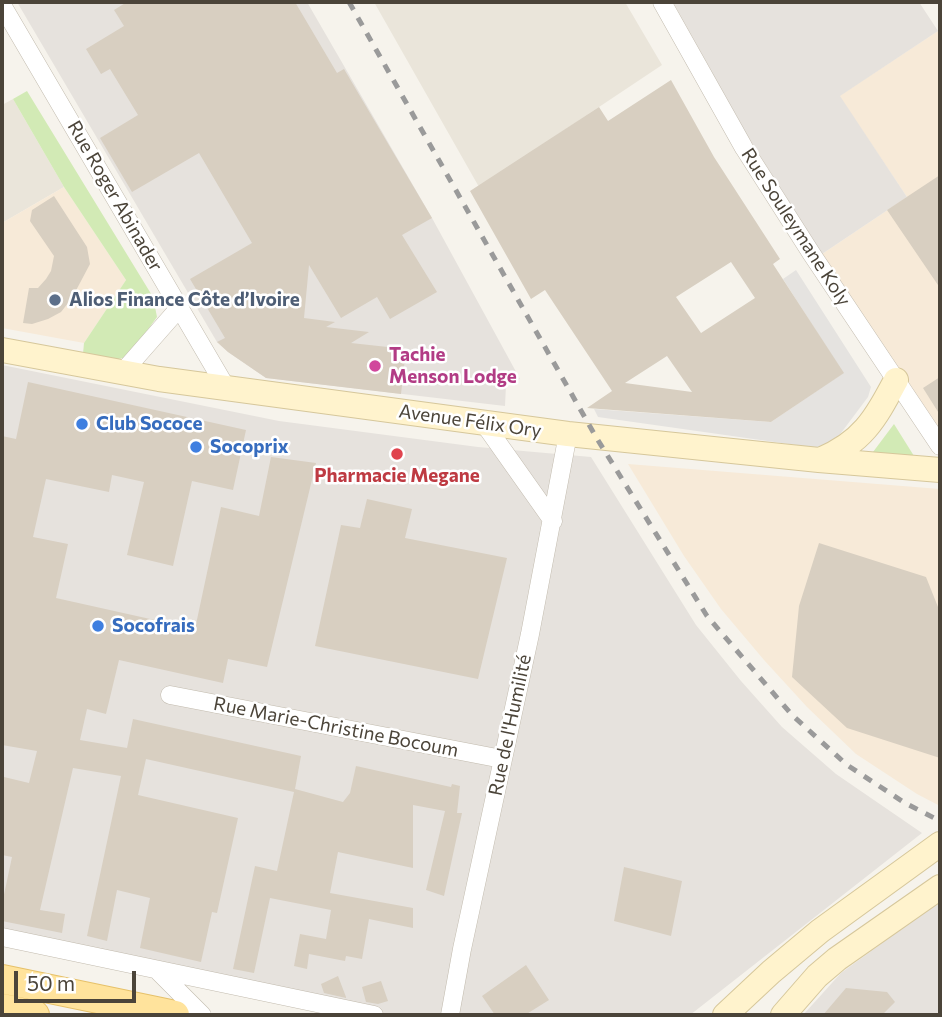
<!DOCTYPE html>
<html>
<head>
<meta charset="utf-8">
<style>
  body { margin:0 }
  #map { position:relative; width:942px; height:1017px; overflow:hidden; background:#f6f3ec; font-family:Commissioner,sans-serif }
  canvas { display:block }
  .frame { position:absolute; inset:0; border:4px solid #4b4439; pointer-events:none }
  .scale { position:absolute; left:14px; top:971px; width:122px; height:32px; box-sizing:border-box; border:4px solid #4b4439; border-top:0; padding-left:9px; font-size:21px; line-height:24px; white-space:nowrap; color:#4b4439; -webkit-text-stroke:5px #fff; paint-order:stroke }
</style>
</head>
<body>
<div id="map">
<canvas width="942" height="1017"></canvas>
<div class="frame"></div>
<div class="scale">50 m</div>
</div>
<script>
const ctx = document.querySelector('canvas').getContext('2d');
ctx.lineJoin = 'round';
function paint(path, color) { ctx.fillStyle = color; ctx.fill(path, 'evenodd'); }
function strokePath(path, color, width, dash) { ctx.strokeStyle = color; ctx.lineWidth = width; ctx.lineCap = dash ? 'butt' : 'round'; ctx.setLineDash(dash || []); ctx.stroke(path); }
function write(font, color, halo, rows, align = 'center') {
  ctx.font = font + ' Commissioner,sans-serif'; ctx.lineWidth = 5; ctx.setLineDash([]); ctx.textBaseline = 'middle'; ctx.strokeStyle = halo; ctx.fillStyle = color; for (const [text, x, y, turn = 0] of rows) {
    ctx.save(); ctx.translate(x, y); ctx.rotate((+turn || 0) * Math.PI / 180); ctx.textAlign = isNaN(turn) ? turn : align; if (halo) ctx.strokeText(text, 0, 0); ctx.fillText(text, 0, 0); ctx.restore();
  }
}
const residential = new Path2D(`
  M374 2H625L662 65 479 187Z
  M13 99 64 187 2 223V105Z`);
const commercial = new Path2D(`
  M938 31 940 34V430L822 254 907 197 839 96Z
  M64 187 126 280 84 343 2 328V223Z
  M628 464 940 489V806L917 794 856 754 807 707 764 660 721 609 684 556Z`);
const industrial = new Path2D(`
  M17 2H307L432 218 520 379 506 385 505 406 266 378 228 352 217 342Z
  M673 2H919L938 31 840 96 907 197 822 254 747 135Z
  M2 365 279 421 478 447 591 457 696 625 741 681 782 727 836 774 922 833 690 1015H333L2 946Z
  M940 901V1015H803L841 973Z`);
const green = new Path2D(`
  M27 91 153 297 157 317 128 357 113 360 83 354 84 343 126 280 64 187 13 99Z
  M894 424 914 456 873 452Z`);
const parking = new Path2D(`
  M796 270 871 387 868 397 832 445 817 448 598 417 594 409 771 422 843 373 783 279Z`);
const building = new Path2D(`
  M127 2H295L337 73 344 69 432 218 402 235 437 292 390 319 377 297 341 318 309 265 304 318 335 322 326 327 369 332 351 343 406 349 401 394 266 378 228 352 217 342 225 338 190 279 252 243 199 153 132 192 100 138 138 115 110 69 101 74 86 49 124 26 114 10Z
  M671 80 714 157 780 259 773 264 844 373 771 422 587 408 612 391 545 290 531 299 470 191 599 107 608 121ZM731 262 755 298 701 333 676 297ZM667 356 692 392 625 383Z
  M940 175V288L887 210Z
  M54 196 87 247 90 264 72 298 61 312 48 319 32 324 23 323 29 288H38L46 279 51 271 54 256 30 221 32 210Z
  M940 377V415L923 388Z
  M28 382 246 430 233 490 192 481 173 566 127 555 144 482 112 475 109 492 46 479 33 537 68 544 56 598 195 629 221 507 259 516 271 457 316 463 267 667 228 659 223 683 119 660 106 714 87 709 80 740 127 748 133 719 301 756 295 789 343 802 350 793 356 766 451 787 452 784 460 786 457 813H462L444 896 426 890 445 811 413 805V868L338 852 330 893 413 908V928L369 919 362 959 346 956 345 961 309 954 307 969 294 966 300 934 326 939 331 910 270 898 254 973 233 969 255 866 277 871 294 792 146 759 138 795 238 818 217 913 212 912 201 962 140 948 150 898 117 890 107 941 87 936 121 776 73 768 40 910 65 914 62 933 2 921V904L12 857 2 855V789L4 777 29 783 37 751 2 745V436L16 439Z
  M367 499 412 509 405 538 507 558 478 679 315 646 341 525 360 528Z
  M819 543 926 577 940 612V758L847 728 792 677 799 606Z
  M624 867 682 881 671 936 614 921Z
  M526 965 549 1000 525 1015H495L482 996Z
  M338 976 346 997V998L324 993 321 984Z
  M381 981 388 1001 378 1004 366 1002 362 987Z
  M846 988 887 992 895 1002 882 1015H823Z`);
const street = new Path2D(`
  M662 2 744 148 811 253 940 446
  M2 5 227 389
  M122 373 180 307
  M483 422 553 521
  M170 695 502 759
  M2 937 374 1015
  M157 970 202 1015
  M450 1015 462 949 530 634 568 434`);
const secondary = new Path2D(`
  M2 350 159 379 568 434 819 460 940 470
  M820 460C863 442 875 419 896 380
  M725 1015 771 972 820 931 940 844
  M783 1015 817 976 837 959 940 887`);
const primary = new Path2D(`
  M2 979 175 1015
  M2 1008 35 1015`);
const rail = new Path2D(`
  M349 2 596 437 707 616 792 715 847 765 905 803 940 821`);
const markers = [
  [55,300,7,"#5c6f8a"],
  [375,366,7,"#d1479c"],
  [82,424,7,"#3f7fe0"],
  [196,447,7,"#3f7fe0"],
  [397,454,7,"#e0444e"],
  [98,626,7,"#3f7fe0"]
];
const streetNames = [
  ["Rue Roger Abinader",115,196,60],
  ["Rue Souleymane Koly",796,227,57],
  ["Avenue Félix Ory",470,421,8],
  ["Rue de l'Humilité",510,725,-78],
  ["Rue Marie-Christine Bocoum",336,727,11]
];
const serviceNames = [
  ["Alios Finance Côte d’Ivoire",69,300]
];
const hotelNames = [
  ["Tachie",389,355],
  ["Menson Lodge",389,377]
];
const shopNames = [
  ["Club Sococe",96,424],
  ["Socoprix",210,447],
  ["Socofrais",112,626]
];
const healthNames = [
  ["Pharmacie Megane",397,476]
];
paint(residential, '#eae5da');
paint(commercial, '#f7ead8');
paint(industrial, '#e6e2dd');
paint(green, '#d2eab5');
paint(parking, '#e5e3e0');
paint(building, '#d8cfc1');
strokePath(street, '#c2bbae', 19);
strokePath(secondary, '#d6c79b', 26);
strokePath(primary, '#e6c16a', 30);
strokePath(street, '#fff', 18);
strokePath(secondary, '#fff3cd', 24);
strokePath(primary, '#ffe39c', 28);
strokePath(rail, '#9a9a9a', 5, [9, 9]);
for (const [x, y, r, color] of markers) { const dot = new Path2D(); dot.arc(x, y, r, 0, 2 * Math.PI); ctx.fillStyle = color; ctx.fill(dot); strokePath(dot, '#fff', 2.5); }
write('19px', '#4b4439', '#fff', streetNames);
write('bold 19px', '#4e5e75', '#fff', serviceNames, 'left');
write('bold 19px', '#b23c85', '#fff', hotelNames, 'left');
write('bold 19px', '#366cbe', '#fff', shopNames, 'left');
write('bold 19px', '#be3a42', '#fff', healthNames);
</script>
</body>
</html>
